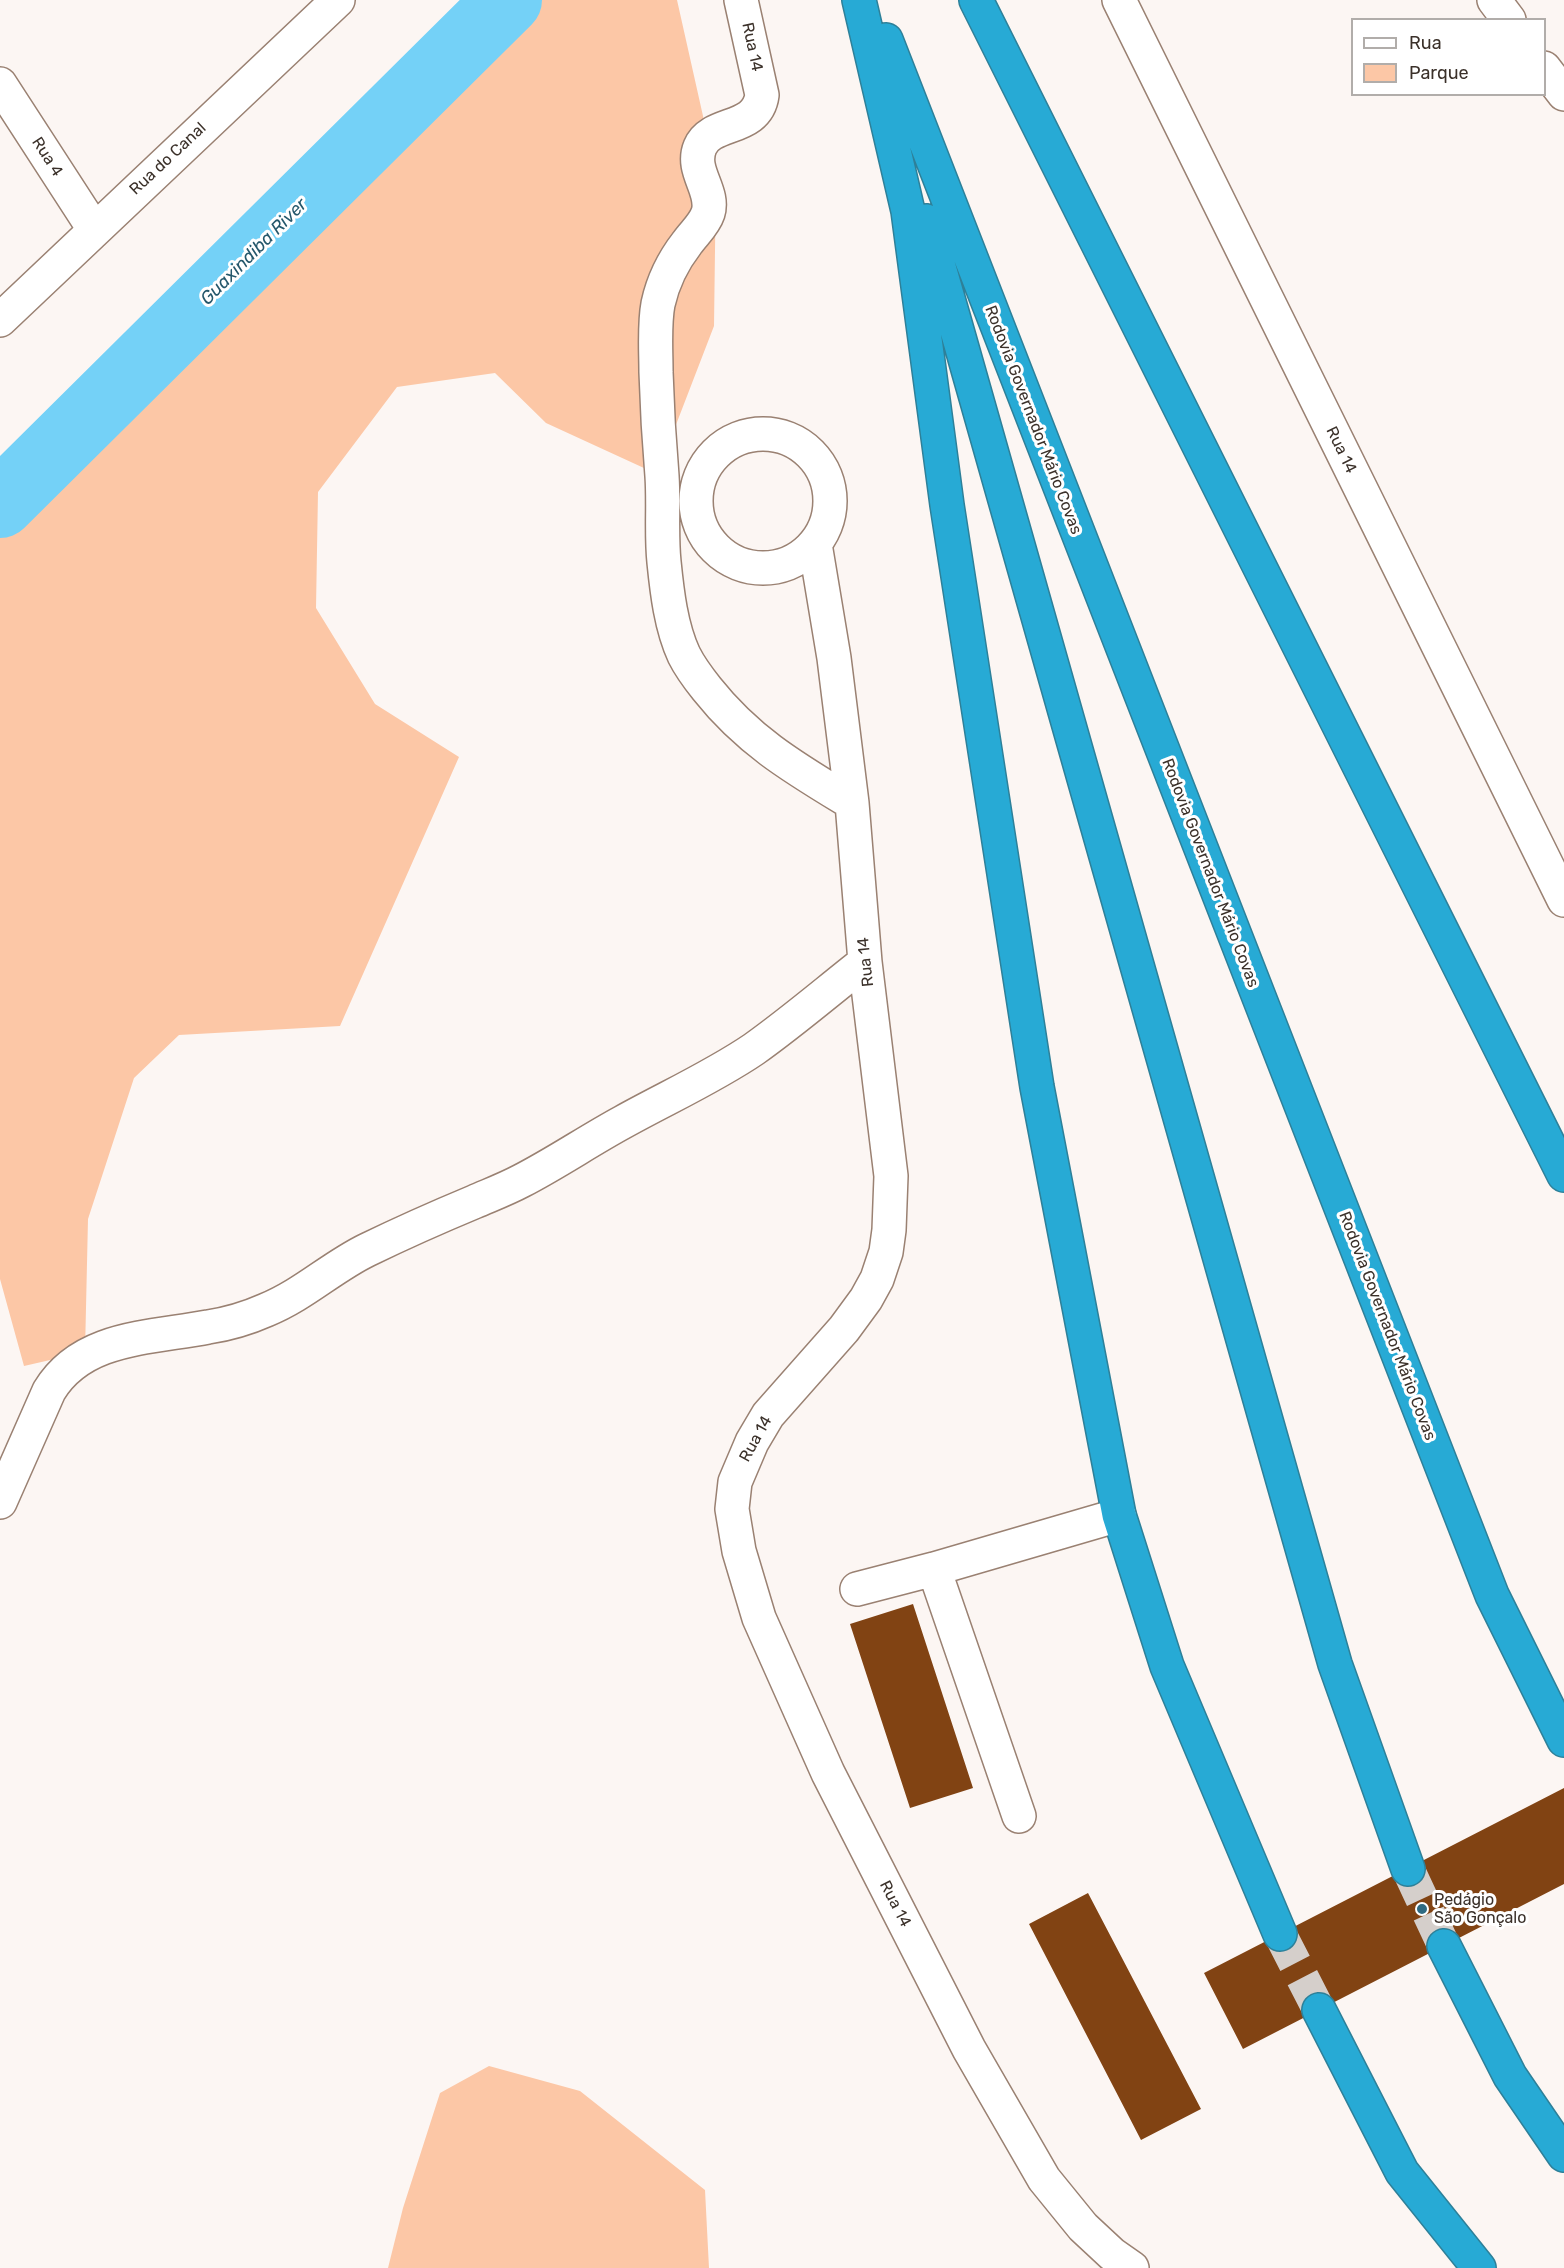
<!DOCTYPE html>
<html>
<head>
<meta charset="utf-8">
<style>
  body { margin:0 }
  #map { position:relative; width:1564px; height:2268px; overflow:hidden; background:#fcf6f3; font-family:Rubik,sans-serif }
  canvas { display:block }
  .legend { position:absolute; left:1351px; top:18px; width:195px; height:78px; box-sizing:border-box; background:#fff; border:2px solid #b1adaa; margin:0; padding:8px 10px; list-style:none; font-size:18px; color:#3b312a }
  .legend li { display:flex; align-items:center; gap:12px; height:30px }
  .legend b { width:30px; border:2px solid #b1adaa }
</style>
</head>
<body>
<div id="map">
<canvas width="1564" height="2268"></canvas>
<ul class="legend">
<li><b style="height:8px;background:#fff"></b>Rua</li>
<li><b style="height:16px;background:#fcc7a6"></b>Parque</li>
</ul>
</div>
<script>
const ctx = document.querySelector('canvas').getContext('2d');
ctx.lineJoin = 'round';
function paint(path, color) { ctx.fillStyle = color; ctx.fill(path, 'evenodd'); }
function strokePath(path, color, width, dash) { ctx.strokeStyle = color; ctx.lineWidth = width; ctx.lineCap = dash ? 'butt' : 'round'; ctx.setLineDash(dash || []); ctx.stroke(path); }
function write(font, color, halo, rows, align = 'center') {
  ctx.font = font + ' Rubik,sans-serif'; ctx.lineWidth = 6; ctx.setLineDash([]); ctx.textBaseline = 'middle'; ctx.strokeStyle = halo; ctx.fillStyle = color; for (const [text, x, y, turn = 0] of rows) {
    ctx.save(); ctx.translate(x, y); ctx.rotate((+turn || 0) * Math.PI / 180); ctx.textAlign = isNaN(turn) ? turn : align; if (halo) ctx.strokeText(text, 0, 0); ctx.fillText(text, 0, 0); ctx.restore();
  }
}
const green = new Path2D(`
  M509 0H677L716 174 714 326 657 474 546 423 495 373 397 387 318 492 316 608 375 704 459 757 340 1026 179 1035 134 1078 88 1219 85 1352 24 1366 0 1279V506Z
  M489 2066 580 2091 705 2190 709 2268H388L403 2208 440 2093Z`);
const river = new Path2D(`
  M0 504 508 0`);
const building = new Path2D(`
  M913 1604 973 1788 910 1808 850 1624Z
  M1564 1788V1884L1243 2049 1204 1973Z
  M1088 1893 1201 2109 1141 2140 1029 1924Z`);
const highwayTunnel = new Path2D(`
  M1408 1869 1444 1946
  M1280 1934 1319 2010`);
const minor = new Path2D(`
  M741 0 762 95C757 132 711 120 700 147 690 171 715 191 708 213 704 225 694 233 687 243 673 261 663 281 658 304 654 325 656 350 656 372 657 406 659 441 662 476 664 505 661 534 664 562 667 592 671 627 684 655 690 667 699 679 707 689 749 742 796 769 852 803
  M1119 0 1564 900
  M1494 0 1509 20
  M1544 68 1564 94
  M0 84 94 229
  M0 320 338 0
  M696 501a67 67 0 1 1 134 0a67 67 0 1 1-134 0Z
  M815 544 834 658 852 803 865 962 891 1176 889 1230 886 1252 877 1279 866 1299 844 1329 768 1415 752 1442 735 1482 732 1509 739 1551 759 1618 828 1773 969 2049 1044 2179 1083 2227 1112 2254 1132 2268
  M0 1502 49 1391C82 1336 151 1338 208 1327 228 1324 248 1318 266 1310 303 1295 332 1267 367 1250 402 1233 438 1217 474 1202 490 1195 506 1189 521 1181 556 1163 588 1141 623 1122 666 1098 713 1077 754 1049 792 1022 828 991 865 962
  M857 1589 934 1569
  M1019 1816 934 1569 1119 1515`);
const highway = new Path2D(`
  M859 0 908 211 947 505 1037 1087 1119 1515 1167 1666 1280 1934
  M976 0 1564 1175
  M886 40 1492 1595 1564 1740
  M926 221 1335 1664 1408 1869
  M1444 1946 1510 2076 1564 2155
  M1319 2010 1402 2172 1479 2268`);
const markers = [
  [1422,1909,6,"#2e6a82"]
];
const streetNames = [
  ["Rua 14",752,47,78],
  ["Rua 4",47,157,57],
  ["Rua do Canal",168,159,-43],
  ["Rodovia Governador Mário Covas",1033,420,69],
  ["Rua 14",1341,450,64],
  ["Rodovia Governador Mário Covas",1210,873,69],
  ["Rua 14",866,962,-96],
  ["Rodovia Governador Mário Covas",1387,1326,69],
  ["Rua 14",756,1439,-61],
  ["Rua 14",895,1904,63]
];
const poiNames = [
  ["Pedágio",1434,1900],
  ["São Gonçalo",1434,1918]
];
const waterNames = [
  ["Guaxindiba River",254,252,-45]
];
paint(green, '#fcc7a6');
strokePath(river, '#74d1f7', 68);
paint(building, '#814313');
strokePath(highwayTunnel, '#d5cfcb', 33, [33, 16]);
strokePath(minor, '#9a8172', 36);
strokePath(highway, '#2e8099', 36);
strokePath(minor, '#fff', 33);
strokePath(highway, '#27aad5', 33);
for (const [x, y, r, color] of markers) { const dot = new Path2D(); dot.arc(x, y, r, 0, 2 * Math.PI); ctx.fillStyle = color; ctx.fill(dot); strokePath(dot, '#fff', 2); }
write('16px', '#3b312a', '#fff', streetNames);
write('16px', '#3b312a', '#fff', poiNames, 'left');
write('italic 18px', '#25586c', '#fff', waterNames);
</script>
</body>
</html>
